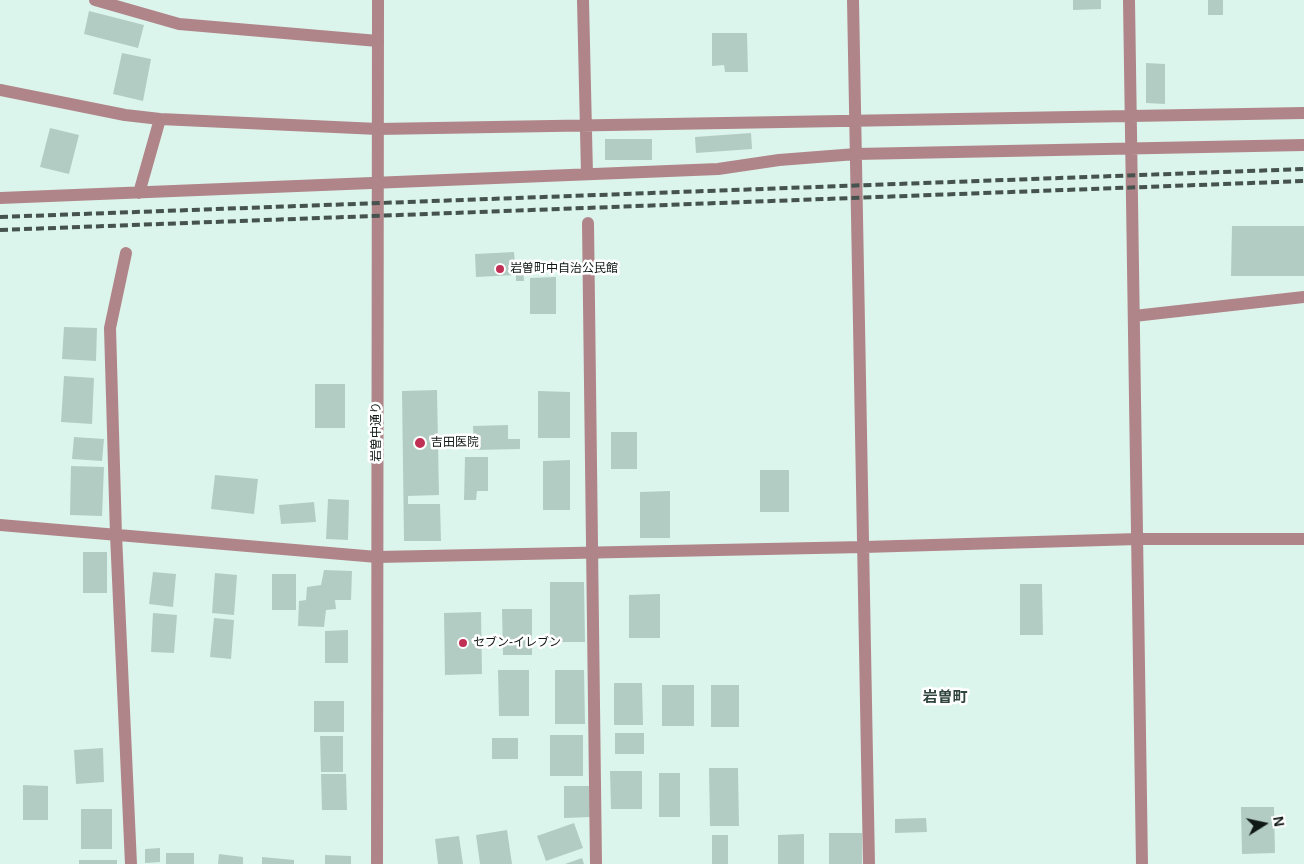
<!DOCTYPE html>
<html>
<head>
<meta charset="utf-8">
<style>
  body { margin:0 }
  #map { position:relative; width:1304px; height:864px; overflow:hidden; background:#dcf5ec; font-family:Arial,sans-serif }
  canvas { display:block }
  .north { position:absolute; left:1239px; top:799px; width:50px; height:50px; -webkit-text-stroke:4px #fff; paint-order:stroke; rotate:80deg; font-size:14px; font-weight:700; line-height:20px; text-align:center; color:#0f1815 }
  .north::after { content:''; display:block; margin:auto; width:18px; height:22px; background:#0f1815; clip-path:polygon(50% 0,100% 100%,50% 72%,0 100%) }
</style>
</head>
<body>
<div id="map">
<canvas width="1304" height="864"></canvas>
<div class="north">N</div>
</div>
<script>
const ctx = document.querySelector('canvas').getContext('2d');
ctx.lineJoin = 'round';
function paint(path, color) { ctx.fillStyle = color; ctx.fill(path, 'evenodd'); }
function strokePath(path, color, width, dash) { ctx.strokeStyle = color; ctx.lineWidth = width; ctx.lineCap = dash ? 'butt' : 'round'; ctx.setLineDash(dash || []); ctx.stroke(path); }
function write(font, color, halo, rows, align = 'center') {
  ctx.font = font + ' Arial,"Noto Sans JP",sans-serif'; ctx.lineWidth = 5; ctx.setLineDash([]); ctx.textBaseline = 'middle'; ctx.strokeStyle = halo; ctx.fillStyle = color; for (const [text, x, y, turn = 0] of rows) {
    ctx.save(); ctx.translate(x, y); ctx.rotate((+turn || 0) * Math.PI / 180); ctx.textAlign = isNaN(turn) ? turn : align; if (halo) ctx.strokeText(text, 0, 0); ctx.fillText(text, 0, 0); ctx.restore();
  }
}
const building = new Path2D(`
  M1073 0H1101V9L1073 10Z
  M1208 0H1223V15H1208Z
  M89 11 144 25 138 48 84 34Z
  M712 33H747L748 72H725L724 65 712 66Z
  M122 53 151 59 143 101 113 94Z
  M1146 63 1165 64V104L1146 103Z
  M50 128 79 135 69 174 40 167Z
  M751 133 752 149 696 153 695 137Z
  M605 139H652V160H605Z
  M1232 226H1304V276H1231Z
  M514 252 515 264 523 263 524 281H516V275L476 277 475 254Z
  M556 277V314H530V278Z
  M64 327 97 328 96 361 62 359Z
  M64 376 94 378 92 424 61 422Z
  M315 384H345V428H315Z
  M437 390 439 495 408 496V504H440L441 541H404L402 391Z
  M538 391 570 392V438H538Z
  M508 425V439H520V449L474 450 473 426Z
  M611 432H637V469H611Z
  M74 437 104 439 102 461 72 459Z
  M465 457H488V491H477L476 500H464Z
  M570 460V510H543V461Z
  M71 466 104 467 102 516 70 515Z
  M760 470H789V512H760Z
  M215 475 258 479 254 514 211 509Z
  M670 491V538H640V492Z
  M328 499 349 500 348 540 326 539Z
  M314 502 316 522 281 524 279 505Z
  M83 552H107V593H83Z
  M324 570 352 571 351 600H335L336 609 326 610 324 627 298 626 299 601 306 600 307 587 321 585Z
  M153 572 176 574 173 607 149 604Z
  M215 573 237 575 234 615 212 613Z
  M272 574H296V610H272Z
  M550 582H584L585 642H550Z
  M1020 584H1042L1043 635H1020Z
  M660 594V638H629V595Z
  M502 609H532V655H503Z
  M481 612 482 674 445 675 444 613Z
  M153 613 177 615 174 653 151 652Z
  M214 618 234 620 231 659 210 657Z
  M348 630V663H325V631Z
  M498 670H529V716H499Z
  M555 670H584L585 724H555Z
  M614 683H642L643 725H614Z
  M662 685H694V726H662Z
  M711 685H739V727H711Z
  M314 701H344V732H314Z
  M615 733H644V754H615Z
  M550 735H583V776H550Z
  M320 736H343V772H321Z
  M492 738H518V759H492Z
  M103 748 104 782 76 784 74 750Z
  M709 768H738L739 826H710Z
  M610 771H642V809H611Z
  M659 773H680V817H659Z
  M321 774H346L347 810H322Z
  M23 785 48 786V820H23Z
  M564 786H590V817L564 818Z
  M1241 807H1274L1275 853 1242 854Z
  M81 809H112V849H81Z
  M926 818 927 832 895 833V819Z
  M574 823 583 848 546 861 537 836Z
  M507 830 512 864H480L476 835Z
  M829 833H862V864H829Z
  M804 834V864H778V835Z
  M712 835H728V864H712Z
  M459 836 463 864H438L435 839Z
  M160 848V862L145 863V849Z
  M166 853H194V864H166Z
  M219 854 243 857V864H218Z
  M325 855 351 856V864H325Z
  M262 857 294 860V864H262Z
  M582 858 584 864H565Z
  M79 860H117V864H79Z`);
const minor = new Path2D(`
  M95 0 179 24 378 41
  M583 0 587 174
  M853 0 869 864
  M1129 0 1142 864
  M0 90 125 115 160 119 378 129 1304 113
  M139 193 160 119
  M0 198 718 169 779 160 856 154 1304 145
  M588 223 596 864
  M126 253 110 328 116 535 131 864
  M1134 316 1304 297
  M0 525 377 557 864 547 1138 539H1304`);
const tertiary = new Path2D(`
  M377 864 378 0`);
const rail = new Path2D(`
  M0 217 1304 169
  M0 230 1304 181`);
const markers = [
  [500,269,5,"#c03055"],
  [420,443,6,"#c03055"],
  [463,643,5,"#c03055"]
];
const poiNames = [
  ["岩曽町中自治公民館",510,269],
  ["吉田医院",431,443],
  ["セブン-イレブン",473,643]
];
const streetNames = [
  ["岩曽中通り",377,432,-90]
];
const quarterNames = [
  ["岩曽町",945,698]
];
paint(building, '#b3ccc3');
strokePath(minor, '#b0858a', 12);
strokePath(tertiary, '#b0858a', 12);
strokePath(rail, '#45524e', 4, [8, 4]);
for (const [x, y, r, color] of markers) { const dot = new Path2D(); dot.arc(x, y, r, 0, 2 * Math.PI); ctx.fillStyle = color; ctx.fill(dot); strokePath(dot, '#fff', 2); }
write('12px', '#0f1815', '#fff', poiNames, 'left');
write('12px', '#0f1815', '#fff', streetNames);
write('bold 15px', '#30453e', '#fff', quarterNames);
</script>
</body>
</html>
